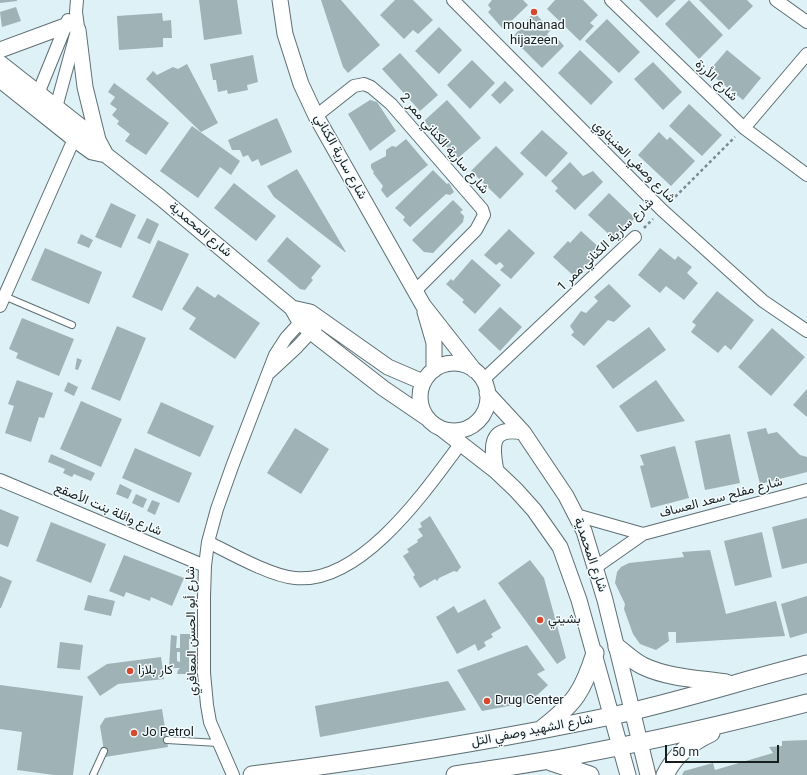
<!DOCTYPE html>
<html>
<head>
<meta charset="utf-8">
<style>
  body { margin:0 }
  #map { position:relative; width:807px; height:775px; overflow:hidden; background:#ddf1f6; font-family:Roboto,sans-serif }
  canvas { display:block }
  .scale { position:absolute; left:665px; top:745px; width:114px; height:18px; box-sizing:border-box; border:2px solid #171e20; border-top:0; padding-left:5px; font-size:12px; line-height:14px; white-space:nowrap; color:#171e20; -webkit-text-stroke:3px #f4fcfe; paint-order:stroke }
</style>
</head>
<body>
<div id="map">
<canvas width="807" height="775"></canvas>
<div class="scale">50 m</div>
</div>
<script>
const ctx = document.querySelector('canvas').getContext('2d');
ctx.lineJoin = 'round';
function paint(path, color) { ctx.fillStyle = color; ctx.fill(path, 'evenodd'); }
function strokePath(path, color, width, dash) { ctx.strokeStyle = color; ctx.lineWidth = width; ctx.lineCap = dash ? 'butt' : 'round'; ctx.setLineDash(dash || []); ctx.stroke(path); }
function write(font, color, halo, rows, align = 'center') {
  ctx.font = font + ' Roboto,Vazirmatn,sans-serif'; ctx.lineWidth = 3; ctx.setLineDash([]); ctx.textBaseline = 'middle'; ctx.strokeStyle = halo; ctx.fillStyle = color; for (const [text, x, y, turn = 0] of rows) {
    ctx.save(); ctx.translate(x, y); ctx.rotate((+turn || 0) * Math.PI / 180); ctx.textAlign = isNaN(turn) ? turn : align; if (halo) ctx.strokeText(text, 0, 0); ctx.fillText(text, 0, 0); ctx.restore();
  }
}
const building = new Path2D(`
  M0 0H17V1L0 3Z
  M199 0H237L242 34 204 40Z
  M321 0H341L380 45 348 73 343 67Z
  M395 0H413L433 20 418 34 413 30 404 39 380 15Z
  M492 0H523L528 5 503 29 488 12 491 9 488 5Z
  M555 0H583L598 15 590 23 594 26 580 41 547 9Z
  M639 0H676L657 18Z
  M689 0 723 35 699 59 665 24Z
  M699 0H747L753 6 729 30Z
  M16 7 21 21 2 27 0 12Z
  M534 12 551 30 547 34 555 42 558 39 564 46 542 68 512 38Z
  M162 13 163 21 171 20 172 38H163V47L119 50 117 16Z
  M607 19 640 52 619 73 585 41Z
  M439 27 462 50 439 74 415 51Z
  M580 50 613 82 591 105 558 73Z
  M727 50 761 78 743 100 708 72Z
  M400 53 438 95 420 111 382 69Z
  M253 55 258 82 247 85 248 90 228 94 227 90 218 92 216 80H213L210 64Z
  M472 60 495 83 470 109 447 85Z
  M653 62 682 92 663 110 634 79Z
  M187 64 218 123 201 132 146 79 153 71 157 75 173 67 178 69Z
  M505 81 514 90 500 104 491 95Z
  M114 83 169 123 146 155 125 141 130 134 117 124 119 121 112 115 117 109 110 104 115 97 108 92Z
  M370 100 377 102 396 131 370 151 348 114Z
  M447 100 481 138 457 159 424 121Z
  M689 104 722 135 702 156 669 126Z
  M277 118 292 152 261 166 258 159 252 162 248 155 243 157 240 150H232L228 140Z
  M192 126 240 161 231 175 220 167 198 198 160 171Z
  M542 130 568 153 546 177 520 153Z
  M659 132 667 140 670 137 695 161 671 186 638 155Z
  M406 139 428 165 387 198 381 190 383 186 373 173 374 172 371 168V164L386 156V150L392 146 396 147Z
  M496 146 524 174 500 199 471 171Z
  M570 162 583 176 593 171 603 182 575 210 555 191 558 188 551 181Z
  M297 169 346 252H345L274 197 267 186Z
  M433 170 447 184 449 183 454 192 450 195 446 194 410 227 403 220 405 217 395 208Z
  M234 183 276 216 256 241 214 208Z
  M609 193 635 218 614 239 588 215Z
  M453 200 463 210 460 212 464 216 463 222 433 253 424 252 412 240Z
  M111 203 136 215 121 248 95 237Z
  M147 218 159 224 150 244 137 238Z
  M509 229 535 253 511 279 500 270 504 266 500 262 496 265 484 255Z
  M581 231 602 250 576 278 553 257 568 241 570 243Z
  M81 234 93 240 89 248 77 243Z
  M287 237 321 266 311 278 313 280 305 290 300 289 267 261Z
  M158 240 189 254 162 311 132 297Z
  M45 248 102 272 89 304 31 280Z
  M660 248 675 260 678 256 692 267 687 273 698 283 684 300 666 286 660 293 638 275Z
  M472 259 501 285 475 314 462 302 464 300 446 284 451 279 453 281Z
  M609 284 631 306 614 322 608 320 584 346 571 335 574 332 570 326 581 311 586 313 598 301 594 297Z
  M197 286 215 298 218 294 260 323 235 359 189 329 196 318 182 309Z
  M717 291 754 320 731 350 725 345 718 353 691 332 696 325 692 322Z
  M500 307 522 327 500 351 478 330Z
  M22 318 74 339 59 376 16 358 18 353 9 349Z
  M117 326 146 338 120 401 91 389Z
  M649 327 666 350 613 389 596 366Z
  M772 328 805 357 771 396 738 367Z
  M77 358 82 360 78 370 75 369Z
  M17 380 53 393 44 418 39 417 31 442 5 433 14 406 8 404Z
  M656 380 685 421 637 432 619 406Z
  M68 382 78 387 74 396 64 391Z
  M807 389V417L793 405Z
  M81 401 122 419 101 467 60 449Z
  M161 402 214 426 200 457 147 433Z
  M295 428 329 449 301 494 267 473Z
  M766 428 768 434 777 432 800 455 807 457V472L760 484 747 432Z
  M730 434 740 483 705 490 695 441Z
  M675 446 689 498 651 508 640 466 644 465 640 455Z
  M135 448 192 473 179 503 122 478Z
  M51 454 95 473 91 481 74 474 72 477 63 473 65 469 48 462Z
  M120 484 132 490 128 499 116 494Z
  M136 494 147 499 143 508 132 503Z
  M152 500 160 503 155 515 147 511Z
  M0 509 19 517 8 547 0 544Z
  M430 516 461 567 457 572 454 571 439 578 437 581 435 579 420 588 413 577 415 575 403 556 409 552 407 549 418 542 417 540 423 536 418 529 422 527 420 523Z
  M807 518V563L782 569 772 527Z
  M51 522 106 544 91 583 36 561Z
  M762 532 772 577 735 586 724 541Z
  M710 550 726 614 776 601 785 636 676 643V632H668L669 641 656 650 640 644 633 634 624 609 625 604 615 583 617 572 621 567 629 563 684 557 682 552Z
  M124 555 184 578 172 606 151 597 150 601 126 592 124 597 109 591Z
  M530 560 544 578 566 658 557 664 498 583Z
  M0 576 12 581 1 608H0Z
  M88 595 115 601 111 616 84 610Z
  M807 596V633L790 638 781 604Z
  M485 599 501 628 491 634 493 637 484 642 486 646 478 651 475 644 457 654 436 617 454 606 458 613Z
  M180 634H194V639H189V674H177L178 670 180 668H169L171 635 177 636 176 648H180ZM177 652H180V662L177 661Z
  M60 642 83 645 80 670 57 668Z
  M527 645 545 670 537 674 548 685 530 702 482 711 457 670Z
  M161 657 164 679 118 684 100 696 87 677 107 664Z
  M448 681 466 710 320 737 315 706Z
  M0 685 83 696 73 775H54L17 770 22 732 0 729Z
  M162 709 168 747 105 757 100 726 105 718Z
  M807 740V775H682L684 771 713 763 715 770 773 753 769 747 782 746V741Z`);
const path = new Path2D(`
  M671 201 735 137
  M644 228 653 219`);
const service = new Path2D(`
  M4 296 72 325
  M167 740 218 743
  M93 775 104 751`);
const minor = new Path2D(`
  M453 0 662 210 763 301 807 331
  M611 0 744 128 807 175
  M776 0 807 22
  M35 101 68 20
  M54 115 78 27 76 12 77 0
  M316 116 354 86 364 84 371 87 391 104 482 209 484 215 476 230 416 290
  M744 128 807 54
  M0 306 74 139
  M270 372 297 347 322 320
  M483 380 635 237
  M0 480 205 566
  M576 515 643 534
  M208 542C230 553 271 576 295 578 361 585 426 490 461 443
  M596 567 643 534 807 490
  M233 775 210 722 207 705 204 673V596L205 566 208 542 217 509 233 464 275 355 286 338 306 316`);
const tertiary = new Path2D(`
  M280 0 285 34 301 84 316 116 423 305 474 370
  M78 30 85 87 98 140
  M0 50 65 26
  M0 63 98 140 106 155
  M0 80 74 139 92 152 106 155 161 198 292 308 300 322 311 332 383 388 427 418
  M292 308 310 312 388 367 423 382
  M425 312 434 343V370
  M420 397a34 34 0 1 1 68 0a34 34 0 1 1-68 0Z
  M487 393 523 432 566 496 584 531 605 600 648 775
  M442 429 496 471 516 490 534 510 560 547 579 600 628 775
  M496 471C491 445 490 426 523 432`);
const secondary = new Path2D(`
  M617 647C625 653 633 661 643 666 668 678 699 679 726 683
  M543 728C575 703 583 691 595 653
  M551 762 590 775
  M252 775C372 760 492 741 611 716 677 702 741 681 807 664
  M455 775C499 768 544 762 587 753 661 739 734 722 807 703
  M665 775C675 755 690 743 711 733`);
const markers = [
  [534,12,4,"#d54a2f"],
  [540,620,4,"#d54a2f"],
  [130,671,4,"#d54a2f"],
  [487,701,4,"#d54a2f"],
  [134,733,4,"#d54a2f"]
];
const poiNames = [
  ["mouhanad",534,26,"center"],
  ["hijazeen",534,41,"center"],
  ["بشيتي",548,620],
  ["كار بلازا",138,671],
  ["Drug Center",495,701],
  ["Jo Petrol",142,733]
];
const streetNames = [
  ["شارع الأرزة",716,81,44],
  ["شارع سارية الكناني ممر 2",444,144,49],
  ["شارع سارية الكناني",340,157,61],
  ["شارع وصفي العنبتاوي",634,162,45],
  ["شارع المحمدية",200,230,40],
  ["شارع سارية الكناني ممر 1",606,245,-44],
  ["شارع مفلح سعد العساف",721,498,-15],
  ["شارع وائلة بنت الأصقع",108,510,23],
  ["شارع المحمدية",590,555,71],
  ["شارع أبو الحسن المعافري",192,631,-91],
  ["شارع الشهيد وصفي التل",532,731,-11]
];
paint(building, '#9fb2b6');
strokePath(service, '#5e6f73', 8);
strokePath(minor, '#5e6f73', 14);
strokePath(tertiary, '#5e6f73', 17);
strokePath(secondary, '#5e6f73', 19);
strokePath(path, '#7c8a8d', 2.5, [3, 3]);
strokePath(service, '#fff', 6);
strokePath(minor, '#fff', 12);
strokePath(tertiary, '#fff', 15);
strokePath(secondary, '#fff', 17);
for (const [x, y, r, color] of markers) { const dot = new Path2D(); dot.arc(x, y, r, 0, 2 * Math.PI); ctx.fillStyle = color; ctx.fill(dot); strokePath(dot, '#f4fcfe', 1.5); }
write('13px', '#171e20', '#f4fcfe', poiNames, 'left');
write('13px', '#171e20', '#f4fcfe', streetNames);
</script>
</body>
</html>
